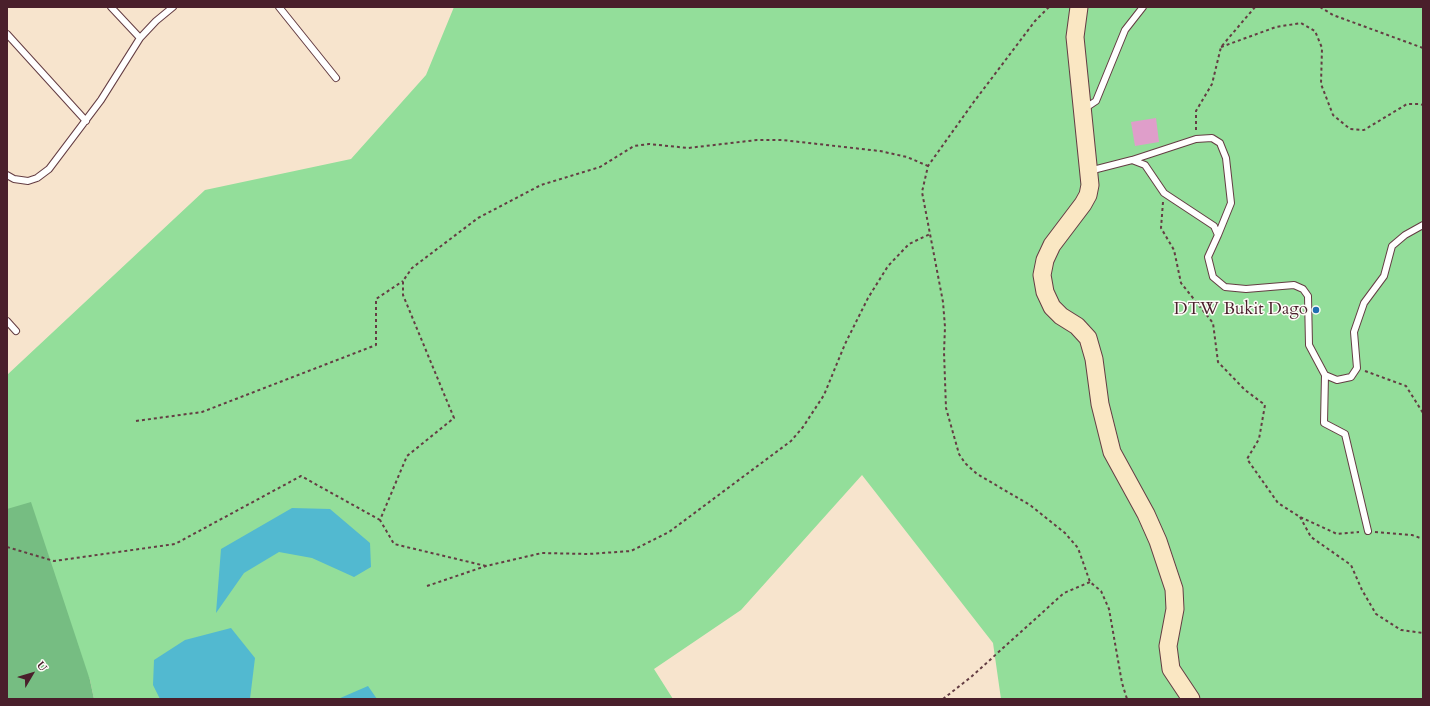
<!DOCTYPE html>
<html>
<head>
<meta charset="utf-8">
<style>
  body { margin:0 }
  #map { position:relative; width:1430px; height:706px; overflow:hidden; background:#f7e4cd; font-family:Cardo,serif }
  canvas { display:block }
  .frame { position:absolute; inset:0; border:8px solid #4a1f2b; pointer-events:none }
  .north { position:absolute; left:12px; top:654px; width:40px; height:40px; -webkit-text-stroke:3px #fdfcf7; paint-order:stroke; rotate:52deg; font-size:11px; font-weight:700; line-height:16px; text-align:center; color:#4a1f2b }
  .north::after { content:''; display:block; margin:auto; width:14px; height:18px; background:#4a1f2b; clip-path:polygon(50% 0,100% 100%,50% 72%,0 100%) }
</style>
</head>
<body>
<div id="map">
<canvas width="1430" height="706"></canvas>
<div class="frame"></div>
<div class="north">U</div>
</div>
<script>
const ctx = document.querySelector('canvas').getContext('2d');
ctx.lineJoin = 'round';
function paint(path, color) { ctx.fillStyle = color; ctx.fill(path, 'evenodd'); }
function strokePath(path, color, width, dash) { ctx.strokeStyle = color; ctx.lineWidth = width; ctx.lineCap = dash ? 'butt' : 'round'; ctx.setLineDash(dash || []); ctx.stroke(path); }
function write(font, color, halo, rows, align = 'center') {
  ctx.font = font + ' Cardo,serif'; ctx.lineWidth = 3; ctx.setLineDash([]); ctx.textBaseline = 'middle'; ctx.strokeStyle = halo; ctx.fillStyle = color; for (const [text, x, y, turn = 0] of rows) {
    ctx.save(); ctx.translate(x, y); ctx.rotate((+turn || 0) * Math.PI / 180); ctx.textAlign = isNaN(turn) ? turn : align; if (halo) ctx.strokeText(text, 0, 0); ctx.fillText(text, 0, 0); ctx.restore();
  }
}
const green = new Path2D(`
  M454 7H1423V699H1001L993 643 862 475 741 610 654 669 673 699H94L90 680 7 509V375L205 190 351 159 426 75Z`);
const forest = new Path2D(`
  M31 502 90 680 94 699H7V509Z`);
const water = new Path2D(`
  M292 508 330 509 370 543 371 567 354 577 312 558 279 552 244 573 216 613 221 549Z
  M231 628 255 658 250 699H160L153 685 154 660 185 640Z
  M368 686 377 699H338Z`);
const building = new Path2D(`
  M1156 118 1159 142 1135 146 1131 122Z`);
const path = new Path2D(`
  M1049 7 1035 21 973 103 928 166 922 192 943 302 945 327 944 352 946 408 959 454 965 463 977 474 1030 505 1065 533 1078 548 1090 582 1101 591 1109 609 1122 683 1127 699
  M1320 7 1333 15 1423 48
  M1221 47 1276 27 1301 23 1315 31 1322 48 1321 84 1333 115 1350 129 1364 130 1407 104H1420L1423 105
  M1196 130V111L1212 84 1221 47 1255 7
  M1163 202 1161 228 1174 250 1181 283 1213 323 1218 362 1245 390 1265 405 1259 439 1247 459 1278 503 1300 517 1337 534 1359 532
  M1365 371 1406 386 1423 413
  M136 421 202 412 376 345V299L403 281
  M1300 517 1311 537 1351 565 1362 590 1376 614 1401 630 1423 633
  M1375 532 1412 535 1423 539
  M7 547 54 561 175 544 301 476 380 520
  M486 566 394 544 380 520 407 456 454 418 403 295V281L412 268 478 218 541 185 600 167 634 146 649 144 688 148 757 140H782L880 151 907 157 928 166
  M427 586 486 566 542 553 588 554 631 551 669 532 791 441 803 427 824 395 845 344 868 298 888 266 909 244 930 234
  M943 699 971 677 1064 593 1090 582`);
const lane = new Path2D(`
  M111 7 140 38
  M279 7 336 78
  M7 34 86 121
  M1084 109 1096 101 1125 30 1143 7
  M1132 160 1196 139 1212 138 1220 143 1226 158 1231 203 1218 235
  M1089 171 1132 160 1145 165 1164 193 1214 226 1218 235 1208 257 1213 277 1225 287 1246 289 1294 285 1303 289 1308 296 1309 345 1325 375 1337 380 1351 377 1357 368 1354 332 1364 303 1384 276 1392 246 1405 235 1423 225
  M7 175 14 179 28 181 37 178 49 169 101 100 140 38 156 21 173 7
  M7 321 16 331
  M1325 375 1324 423 1345 434 1368 531`);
const secondary = new Path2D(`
  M1079 7 1075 37 1090 185 1088 195 1083 204 1052 245 1045 260 1042 275 1045 292 1052 307 1061 316 1077 326 1088 338 1094 359 1100 404 1112 452 1146 514 1158 541 1174 589 1175 609 1168 646 1171 669 1191 699`);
const markers = [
  [1316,310,4,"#1f6fb2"]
];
const poiNames = [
  ["DTW Bukit Dago",1308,310]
];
paint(green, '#93de9a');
paint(forest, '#76bd82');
paint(water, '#52b9d0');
paint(building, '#df9eca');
strokePath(lane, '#643d43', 8);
strokePath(secondary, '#643d43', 19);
strokePath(path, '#643d43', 2, [3, 3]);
strokePath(lane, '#fff', 6);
strokePath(secondary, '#fae7c3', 17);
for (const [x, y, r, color] of markers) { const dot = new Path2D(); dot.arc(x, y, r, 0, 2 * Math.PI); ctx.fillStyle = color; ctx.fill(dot); strokePath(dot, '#fdfcf7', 1.5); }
write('17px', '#4a1f2b', '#fdfcf7', poiNames, 'right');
</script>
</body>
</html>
